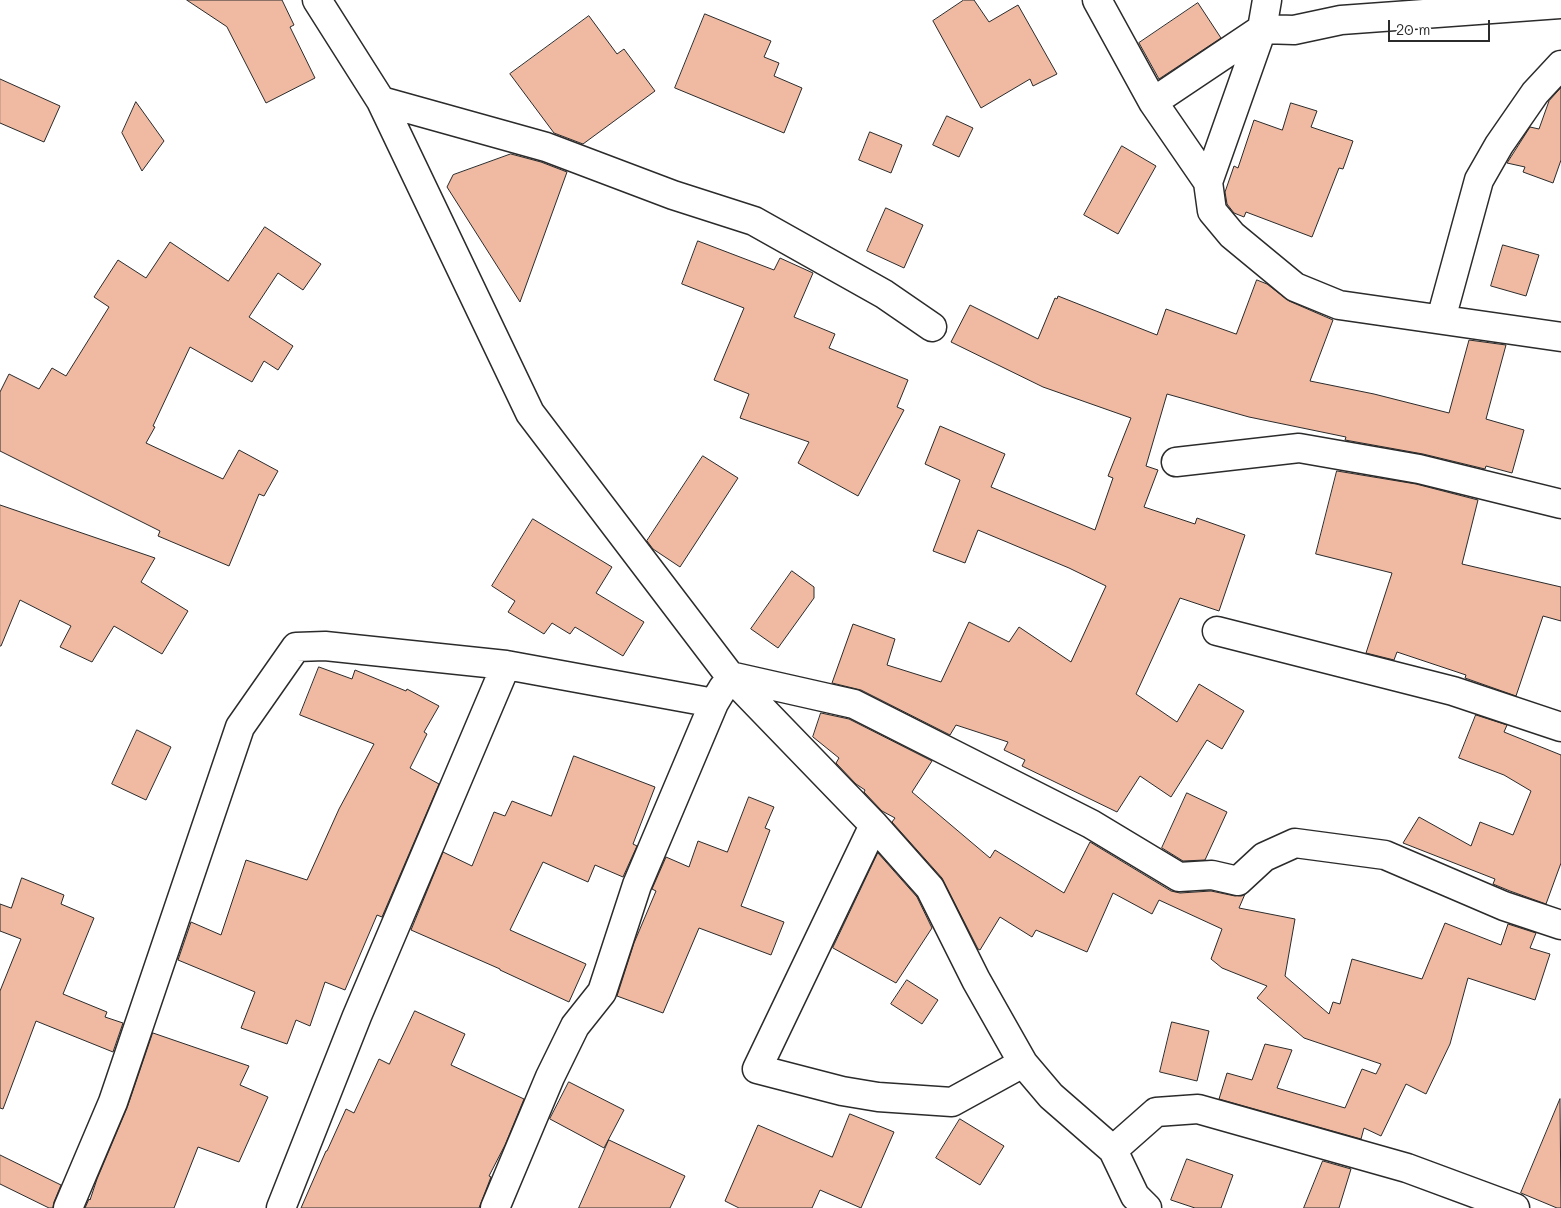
<!DOCTYPE html>
<html>
<head>
<meta charset="utf-8">
<style>
  body { margin:0 }
  #map { position:relative; width:1561px; height:1208px; overflow:hidden; background:#fff; font-family:Mali,sans-serif }
  canvas { display:block }
  .scale { position:absolute; left:1388px; top:20px; width:102px; height:22px; box-sizing:border-box; border:2px solid #2b2b2b; border-top:0; padding-left:6px; font-size:15px; line-height:18px; white-space:nowrap; color:#2b2b2b; -webkit-text-stroke:4px #fff; paint-order:stroke }
</style>
</head>
<body>
<div id="map">
<canvas width="1561" height="1208"></canvas>
<div class="scale">20 m</div>
</div>
<script>
const ctx = document.querySelector('canvas').getContext('2d');
ctx.lineJoin = 'round';
function paint(path, color) { ctx.fillStyle = color; ctx.fill(path, 'evenodd'); }
function strokePath(path, color, width, dash) { ctx.strokeStyle = color; ctx.lineWidth = width; ctx.lineCap = dash ? 'butt' : 'round'; ctx.setLineDash(dash || []); ctx.stroke(path); }
const building = new Path2D(`
  M187 0H282L294 25 290 27 315 78 266 103 227 27Z
  M964 0H974L989 22 1018 5 1057 74 1033 86 1030 79 981 108 933 21Z
  M1198 3 1221 38 1159 79 1139 43Z
  M705 14 771 41 764 57 779 63 774 76 802 88 784 133 675 88Z
  M589 16 617 54 624 49 655 91 583 144 554 133 510 74Z
  M0 79 60 106 44 142 0 123Z
  M1561 88V160L1553 183 1523 172 1525 167 1507 163 1530 127 1539 129 1549 101Z
  M136 102 164 141 142 171 122 133Z
  M1291 103 1317 111 1311 127 1353 141 1343 169 1339 168 1312 237 1246 212 1244 217 1234 213 1227 204 1225 192 1234 166 1238 168 1254 120 1282 130Z
  M947 116 973 128 959 157 933 145Z
  M870 132 902 145 891 173 859 160Z
  M1122 146 1156 166 1118 234 1084 215Z
  M511 154 541 162 567 172 520 302 447 187 453 175Z
  M886 208 923 225 904 268 867 251Z
  M265 227 321 264 303 290 278 273 249 317 293 346 278 370 264 361 252 382 190 347 153 426 155 427 146 443 223 479 239 450 278 471 264 496 259 494 229 566 158 536 160 531 0 451V392L9 374 39 389 52 368 66 376 109 307 94 297 118 260 146 278 170 242 228 281Z
  M698 241 774 270 780 258 813 273 794 317 835 334 829 348 908 380 897 407 904 410 858 496 798 463 809 442 740 418 749 394 714 380 744 308 682 284Z
  M1503 245 1539 255 1526 296 1491 286Z
  M1257 280 1267 284 1289 301 1333 320 1310 381 1374 394 1449 413 1469 340 1506 345 1486 419 1524 430 1512 473 1486 466 1485 469 1423 454 1345 440 1346 437 1249 417 1167 394 1146 466 1158 470 1144 507 1195 524 1197 518 1245 535 1219 611 1180 598 1136 694 1177 722 1199 684 1244 711 1222 749 1207 740 1171 797 1140 776 1117 812 1022 766 1025 760 1004 750 1008 742 956 725 950 735 861 690 832 683 853 624 895 639 887 665 941 682 969 622 1009 642 1019 627 1071 662 1106 586 1069 568 978 530 965 563 933 551 960 480 925 464 940 426 1005 454 991 487 1095 530 1113 478 1108 476 1131 418 1043 387 951 342 970 305 1038 339 1055 298 1057 299 1058 296 1157 335 1166 309 1236 334Z
  M703 456 738 478 680 567 653 549 647 541Z
  M1337 471 1416 484 1478 500 1462 564 1561 587V621L1543 616 1516 696 1465 678 1466 675 1397 652 1394 660 1366 653 1392 573 1316 554Z
  M0 505 155 558 141 582 188 611 162 654 114 626 92 662 60 647 71 626 20 600 1 646H0Z
  M533 519 612 567 596 593 644 622 623 656 575 627 570 634 552 623 544 634 508 612 515 601 492 586Z
  M792 571 814 587V598L778 648 751 629Z
  M319 667 352 679 355 670 406 691 407 689 439 706 424 732 427 734 410 768 439 784 382 917 377 915 345 990 325 982 310 1026 296 1020 287 1044 241 1028 255 992 178 960 191 922 221 935 246 860 307 880 339 809 374 744 300 715Z
  M821 713 849 719 932 761 912 792 990 858 995 850 1064 893 1090 842 1171 891 1180 893 1211 891 1235 896 1245 894 1239 908 1295 919 1285 976 1329 1014 1333 1002 1340 1004 1352 959 1422 979 1445 923 1501 945 1508 924 1536 933 1530 948 1550 954 1535 1000 1468 978 1450 1044 1426 1094 1406 1084 1381 1136 1364 1128 1361 1139 1219 1099 1227 1073 1252 1080 1265 1044 1292 1050 1277 1088 1345 1108 1362 1069 1376 1074 1381 1064 1304 1038 1257 998 1267 986 1222 968 1211 959 1222 929 1159 900 1152 914 1113 893 1087 952 1036 930 1032 937 1000 917 980 950 978 949 942 878 892 822 895 818 882 811 864 792 865 790 856 784 836 763 839 758 813 737Z
  M1476 715 1507 725 1504 732 1561 755V863L1546 904 1510 891 1493 884 1495 879 1403 843 1419 817 1471 846 1480 822 1513 835 1531 791 1504 775 1459 758Z
  M137 730 171 747 146 800 112 784Z
  M574 756 655 787 633 844 637 846 623 877 595 865 588 882 543 862 510 930 586 964 569 1002 500 970V969L411 930 443 852 472 866 494 812 505 816 512 801 551 816Z
  M1187 793 1227 812 1205 860 1183 861 1162 848Z
  M749 797 774 807 765 828 770 830 741 906 784 922 771 955 699 928 663 1013 617 996 634 943 656 891 652 889 666 857 689 867 698 841 727 852Z
  M878 853 917 897 932 928 896 983 833 948Z
  M22 878 64 895 61 904 94 918 63 994 107 1012 105 1017 123 1023 113 1052 36 1021 3 1109 0 1108V991L21 939 0 931V904L11 908Z
  M907 980 938 1000 922 1024 891 1004Z
  M415 1011 465 1034 451 1065 524 1099 505 1145 489 1176 491 1177 479 1208H301L326 1151H327L346 1109 354 1113 379 1059 389 1064Z
  M1172 1022 1209 1031 1197 1081 1160 1072Z
  M153 1033 249 1066 240 1085 268 1097 239 1162 198 1147 174 1208H85L89 1199 90 1200 97 1179 127 1108Z
  M569 1082 624 1110 604 1148 550 1119Z
  M1560 1099 1561 1208H1557L1521 1193Z
  M850 1114 894 1132 861 1208 820 1190 812 1208H739L725 1201 758 1125 832 1157Z
  M960 1119 1004 1146 980 1185 936 1158Z
  M609 1140 685 1176 670 1208H579Z
  M0 1155 61 1185 54 1202 53 1208H49L0 1184Z
  M1187 1159 1233 1175 1221 1208H1195L1171 1200Z
  M1323 1161 1351 1169 1339 1208H1304Z`);
const minor = new Path2D(`
  M317 0 381 101 530 413 730 676 874 825 930 888 976 980 1023 1063 1051 1096 1113 1150 1135 1196 1147 1208
  M1097 0 1153 102 1208 182
  M1267 0 1262 29 1208 182 1212 211 1232 235 1295 287 1339 305 1561 337
  M381 101 546 147 673 195 754 221 884 294 932 327
  M1153 102 1262 29 1294 30 1341 20 1561 4
  M1441 319 1479 180 1499 145 1535 93 1561 65
  M1176 462 1299 448 1419 469 1561 504
  M1217 631 1453 691 1561 727
  M730 676 854 704 1091 824 1179 877 1212 875 1238 881 1264 857 1295 843 1385 855 1504 906 1561 925
  M874 825 757 1069 842 1091 878 1097 952 1102 1023 1063
  M1113 1150 1156 1112 1198 1109 1407 1168 1515 1208
  M68 1208 113 1102 240 727 296 647 325 646 506 665 714 703
  M281 1208 357 1016 506 665
  M495 1208 550 1077 575 1026 602 992 637 885 714 703 723 688`);
paint(building, '#efb9a2');
strokePath(building, '#2b2b2b', 1);
strokePath(minor, '#2b2b2b', 31);
strokePath(minor, '#fff', 28);
</script>
</body>
</html>
